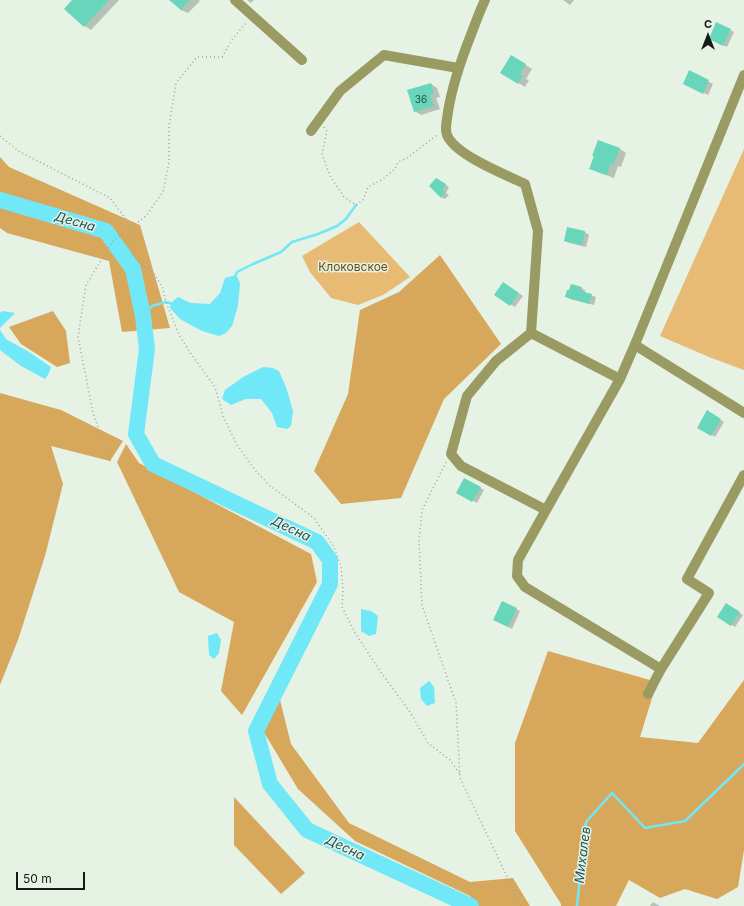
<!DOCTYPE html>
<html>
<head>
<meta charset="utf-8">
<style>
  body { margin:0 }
  #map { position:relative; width:744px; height:906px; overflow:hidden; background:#e5f2e4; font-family:Inter,sans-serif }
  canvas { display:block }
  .north { position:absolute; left:688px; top:16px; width:40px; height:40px; -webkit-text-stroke:3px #e5f2e4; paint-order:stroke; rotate:0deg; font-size:11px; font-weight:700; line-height:16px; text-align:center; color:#171b16 }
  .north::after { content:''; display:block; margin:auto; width:14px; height:18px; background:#171b16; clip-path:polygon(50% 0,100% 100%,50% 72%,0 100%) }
  .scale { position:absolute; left:16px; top:872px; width:69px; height:18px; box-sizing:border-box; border:2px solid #171b16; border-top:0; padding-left:5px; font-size:12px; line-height:14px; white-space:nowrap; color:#171b16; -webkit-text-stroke:3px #e5f2e4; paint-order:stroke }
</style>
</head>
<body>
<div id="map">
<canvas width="744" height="906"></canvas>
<div class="north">С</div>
<div class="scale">50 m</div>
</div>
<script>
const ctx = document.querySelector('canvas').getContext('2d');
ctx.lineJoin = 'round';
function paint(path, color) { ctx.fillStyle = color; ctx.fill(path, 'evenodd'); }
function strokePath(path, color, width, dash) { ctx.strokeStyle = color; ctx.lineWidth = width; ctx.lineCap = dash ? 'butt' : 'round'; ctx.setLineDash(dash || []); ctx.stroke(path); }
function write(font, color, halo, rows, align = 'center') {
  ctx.font = font + ' Inter,sans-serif'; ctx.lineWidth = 3; ctx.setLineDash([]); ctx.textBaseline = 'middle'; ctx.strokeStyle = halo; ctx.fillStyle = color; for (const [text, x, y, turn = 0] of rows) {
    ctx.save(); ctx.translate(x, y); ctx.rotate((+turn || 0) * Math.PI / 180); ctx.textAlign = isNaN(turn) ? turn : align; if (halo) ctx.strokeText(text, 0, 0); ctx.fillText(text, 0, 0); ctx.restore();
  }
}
const green = new Path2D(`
  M744 149V370L709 357 660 336Z
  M359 222 410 277 383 295 358 305 331 298 310 272 302 256Z`);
const forest = new Path2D(`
  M0 157 9 167 140 225 170 328 122 332 109 261 7 233 0 228Z
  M440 255 501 344 444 399 401 498 341 504 314 471 348 394 360 310 399 292Z
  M53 311 66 331 70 363 57 367 21 344 9 327Z
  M0 393 61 410 123 441 110 461 51 446 63 484 45 556 18 640 0 685Z
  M126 444 139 463 311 554 317 582 242 715 221 691 234 622 179 592 117 462Z
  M548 651 657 682 640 737 698 743 744 680V850L738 887 717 899 685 889 660 898 629 880 616 906H561V904L515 831V743Z
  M280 700 291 744 349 823 470 882 513 878 530 906H479L470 896 355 841 298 789 262 729Z
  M234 797 305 873 281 894 234 845Z`);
const water = new Path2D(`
  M236 275 240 283 238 306 232 326 226 333 219 336 202 331 180 319 170 308 171 303 178 297 191 303 210 304 220 293 225 278Z
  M3 311 15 313 0 328V313Z
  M0 330 6 339 29 352 51 367 49 373 45 379 21 366 0 350Z
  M263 367 273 368 279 371 286 387 293 411 291 426 287 429 277 427 272 413 261 399H246L231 405 222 399 225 390 243 377Z
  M361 609 371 611 378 616 376 634 369 636 361 631Z
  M217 633 221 640 219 653 214 659 209 655 208 636Z
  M429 681 434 687 435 703 427 706 421 699 420 688Z`);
const shadow = new Path2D(`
  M73 0H119L91 30 85 26 66 8Z
  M171 0H199L200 1 188 13 181 10Z
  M247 0H254L251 3Z
  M563 0H574L570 5Z
  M730 30 734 32 727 47 714 41Z
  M512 56 532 69 526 79 529 80 525 87 502 73Z
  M689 72 713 84 708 95 688 85Z
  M431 84 437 88 440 97 436 98 440 109 421 115 415 111Z
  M620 149 626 153 621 167 618 166 614 178 597 172 591 168 595 156Z
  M436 179 449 187 446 193 449 195 445 199 441 197Z
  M568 229 585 232 589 235 586 247 569 243 565 241Z
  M508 286 523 296 515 307 496 295Z
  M581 288 585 290V293L591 295 596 297 594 305 570 299 566 296Z
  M708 412 724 422 715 437 698 427Z
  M465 479 484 490 477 503 457 492Z
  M502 602 520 611 512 629 498 622Z
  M726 604 743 615 735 627 718 616Z
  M653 902 658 905 660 906H650Z`);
const stream = new Path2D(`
  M235 277 237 272 253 264 281 252 292 242 318 234 337 226 346 219 356 205
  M143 316 152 306 166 302 173 304
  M577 906 586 822 612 793 645 828 685 821 740 768 744 764`);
const river = new Path2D(`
  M0 200 106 231 133 269 143 316 147 349 136 434 153 464 317 542 330 560V584L256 731 270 784 307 830 471 906`);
const building = new Path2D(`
  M72 0H109L84 27 64 9Z
  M169 0H190L181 10Z
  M716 22 731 29 723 46 709 39Z
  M511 55 526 64 520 74 523 76 518 84 500 73Z
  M689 70 709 80 703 94 683 84Z
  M431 83 434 94 430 95 434 106 414 112 407 90Z
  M598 140 620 148 614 164 611 163 607 175 589 169 594 156H592Z
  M436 178 446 184 443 190 445 193 441 198 429 186Z
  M567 227 585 231 582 245 564 241Z
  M503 282 519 293 510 306 494 295Z
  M571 284 582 287 581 291 592 294 589 304 565 297 567 290H569Z
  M707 410 721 419 711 436 697 428Z
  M464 478 481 487 472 502 456 493Z
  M502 601 517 608 508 627 493 620Z
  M726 603 740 612 731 626 717 617Z`);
const path = new Path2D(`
  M324 127 327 131 322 154 330 176 344 197 356 205 363 200 368 187 383 179 395 169 398 162 407 158 437 135
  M0 136 20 152 110 198 132 227 130 240 132 254 140 263 154 274 162 286 166 302 179 335 194 358 215 387 223 416 237 445 255 470 269 485 314 518 334 547 341 566 343 590 342 607 355 633 380 671 410 712 428 743 450 760 460 774
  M110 461 93 413 78 337 86 285 113 241 146 216 163 192 169 162V126L176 83 197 57H222L233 38 246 23
  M446 462 422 510 419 540 422 605 456 703 460 778 521 906`);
const minor = new Path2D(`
  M235 0 302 60
  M485 0C478 15 473 30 467 45 458 69 450 93 447 119 446 124 445 132 448 137 458 156 506 175 525 184L538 231 531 333 496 361 467 396 451 454 461 466 546 510
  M311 131 340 91 384 55 458 68
  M531 333 620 379
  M635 345 744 413
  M661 669 525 587 517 576 518 560 546 510 620 379 636 342 744 75
  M648 694 661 669 709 593 687 579 744 475`);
const numberNames = [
  ["36",421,100]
];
const parkNames = [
  ["Клоковское",353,267]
];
const waterNames = [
  ["Десна",75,222,16],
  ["Десна",291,529,26],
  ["Десна",345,848,25],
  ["Михалев",583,855,-83]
];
paint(green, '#e8bb74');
paint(forest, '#d7a85b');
paint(water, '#70e8f8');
paint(shadow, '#0003');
strokePath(stream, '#70e8f8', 2.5);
strokePath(river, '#70e8f8', 16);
paint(building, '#68d6ba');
strokePath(path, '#9ca69b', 1.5, [1, 3]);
strokePath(minor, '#999b63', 10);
write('10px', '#2b4a3f', null, numberNames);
write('12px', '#6a4a0d', '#e5f2e4', parkNames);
write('italic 13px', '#1c5157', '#e5f2e4', waterNames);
</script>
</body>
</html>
